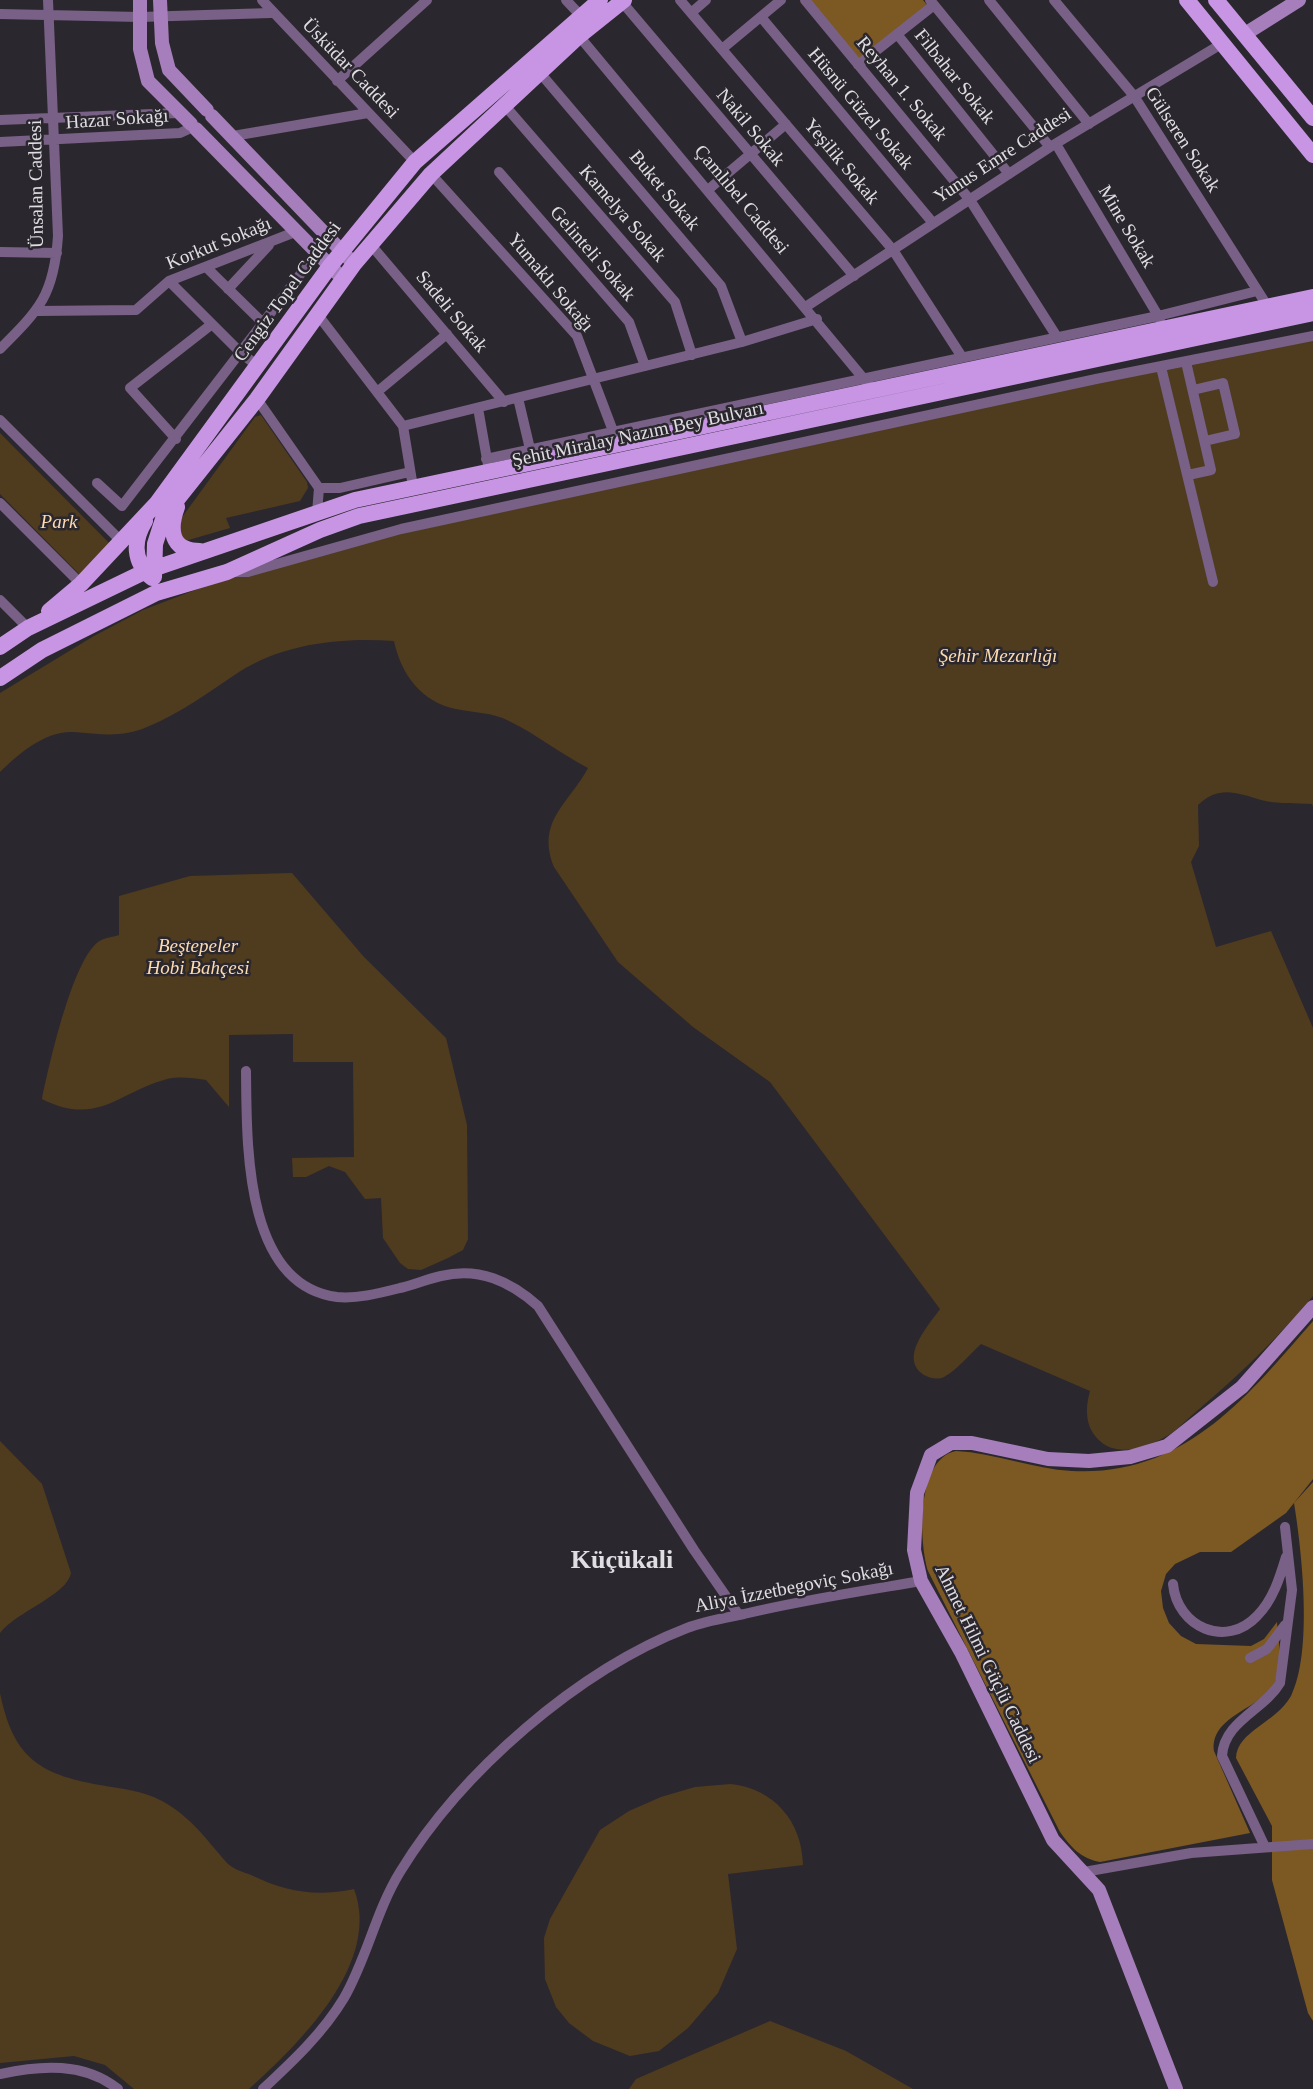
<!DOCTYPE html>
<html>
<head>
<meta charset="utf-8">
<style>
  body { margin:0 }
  canvas { display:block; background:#2b272e }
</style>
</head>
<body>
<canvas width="1313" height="2089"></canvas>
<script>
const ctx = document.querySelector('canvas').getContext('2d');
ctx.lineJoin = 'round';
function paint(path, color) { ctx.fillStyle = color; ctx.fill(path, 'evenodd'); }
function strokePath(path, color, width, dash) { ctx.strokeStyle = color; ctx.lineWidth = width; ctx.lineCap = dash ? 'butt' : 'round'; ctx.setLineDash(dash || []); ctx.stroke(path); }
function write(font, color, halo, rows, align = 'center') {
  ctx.font = font + ' "Times New Roman",serif'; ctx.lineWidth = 5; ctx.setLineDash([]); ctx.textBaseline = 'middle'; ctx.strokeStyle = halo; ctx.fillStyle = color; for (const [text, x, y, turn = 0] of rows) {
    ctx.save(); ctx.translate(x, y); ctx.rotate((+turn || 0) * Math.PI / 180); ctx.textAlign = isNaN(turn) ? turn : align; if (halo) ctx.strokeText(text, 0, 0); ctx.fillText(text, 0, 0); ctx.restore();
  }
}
const green = new Path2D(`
  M1313 339V807L1312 804C1296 803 1276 804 1261 800 1237 793 1219 785 1198 805L1199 846 1191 862 1216 947 1271 931 1313 1028V1296C1278 1338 1240 1374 1198 1410 1188 1418 1177 1431 1165 1437 1146 1448 1117 1457 1100 1441 1085 1428 1085 1409 1090 1391L981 1344C970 1354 958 1369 944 1377 938 1380 929 1378 924 1375 898 1358 929 1325 940 1309L770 1082 693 1027 618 962 554 867C536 821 568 805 588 768 561 754 536 734 509 721 492 712 474 713 456 709 421 702 401 674 394 641 343 637 284 643 239 672 209 692 181 713 147 727 122 738 100 734 74 732 46 730 18 754 0 772V693L94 636 143 610 203 587 309 554 967 409Z
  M261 415 307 482 308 488 300 501 226 518 230 528 185 541 179 536 180 520 255 417Z
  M0 433 119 553 88 583 0 494Z
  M292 873 364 957 446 1038 467 1125 468 1239 463 1250 448 1258 421 1270 408 1269 400 1263 383 1238 381 1198 365 1199 345 1172 329 1166 306 1177H293L292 1158 354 1157 353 1062H293V1034L229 1035V1107L206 1080C193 1078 180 1076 167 1079 119 1092 97 1127 42 1099 49 1065 72 962 98 942 103 938 113 937 119 935V896L190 876Z
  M0 1441 42 1484 71 1573C67 1595 16 1612 0 1633Z
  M0 1693C13 1756 37 1774 100 1785 123 1789 141 1790 162 1801 191 1817 206 1839 227 1863 233 1869 243 1872 251 1875 286 1892 316 1897 354 1889 382 1963 299 2044 249 2089H134L105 2065 74 2056 0 2063Z
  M731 1784C774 1789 802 1821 803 1865L728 1874 737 1949 718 1993 688 2028 659 2051 630 2056 593 2041 569 2023 556 2007 545 1979 544 1938 550 1919 600 1830 629 1811 661 1797 695 1787Z
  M770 2021 846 2051 913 2089H629L636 2079Z`);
const forest = new Path2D(`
  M809 0H923L927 5 860 61Z
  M1313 1321V1479L1286 1513 1231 1552H1200L1175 1564 1166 1574 1161 1591 1163 1608 1169 1623 1181 1636 1196 1644 1251 1646 1264 1639 1277 1622C1278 1640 1284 1665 1275 1682 1261 1710 1210 1715 1214 1751L1250 1833 1100 1862C1080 1858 1071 1847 1060 1832L928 1571C919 1541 916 1459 956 1451 995 1453 1033 1469 1072 1471 1184 1477 1247 1397 1313 1321Z
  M1313 1482V2021L1308 2013 1272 1880V1826L1236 1758C1237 1731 1276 1723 1291 1696 1313 1652 1302 1552 1294 1503Z`);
const street = new Path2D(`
  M262 0 415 162
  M566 0 581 16
  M680 0 893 250 962 357
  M805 0 970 200 1057 337
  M930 0 1050 147
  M989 0 1089 124
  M1054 0 1134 96 1268 307
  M622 2 854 276
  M691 13 706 0
  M0 14 140 17 271 13
  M761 17 933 223
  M897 34 1009 174
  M579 36 868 384
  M722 49 781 0
  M858 65 934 5
  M541 74 721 286 742 342
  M337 81 427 0
  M506 107 675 302 692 355
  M0 120 179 113
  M233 136 368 113
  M0 142 180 133 193 127
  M1056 144 1160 319
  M499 172 629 322 645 366
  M431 174 577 336 613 431
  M709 189 786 124
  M371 245 504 402
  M0 252 57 253
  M207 268 264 324
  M169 281 241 353 259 367
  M228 289 269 245
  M807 306 1050 147 1223 43
  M38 311 136 310 169 281 295 232
  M318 315 403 426 413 487
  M0 349C40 309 54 295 58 236L48 0
  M1186 362 1211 470 1188 475
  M1161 367 1213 582
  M1193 390 1223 383 1235 434 1205 441
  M377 392 447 334
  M518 398 530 449
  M257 399 319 488 317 513
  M478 408 488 465
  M0 420 120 540
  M403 426 742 342 817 319
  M176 439 130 388 212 324
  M486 459 1158 316 1257 291
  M97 483 122 506 309 263
  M319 488H340L410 472
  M0 503 81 584
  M233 572H248L401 529 1096 379 1313 336
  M0 600 28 628
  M246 1071C247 1141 243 1285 337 1297 357 1299 380 1293 400 1288 414 1285 427 1279 441 1276 479 1267 510 1281 538 1306L694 1550 739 1615
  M1173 1584C1177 1627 1226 1649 1257 1616 1273 1600 1280 1577 1286 1557
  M1250 1658 1267 1649 1285 1625
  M1265 1847 1222 1756C1224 1721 1264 1710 1280 1683L1292 1590 1285 1527
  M1084 1872 1191 1853 1313 1844
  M0 2074C41 2065 84 2062 118 2089
  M263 2089C293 2061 323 2033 344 1998 367 1958 376 1911 400 1872 461 1772 578 1670 687 1628 705 1621 725 1618 744 1614 802 1600 862 1591 921 1581`);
const secondary = new Path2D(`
  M140 0V49L148 81 191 124
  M160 0 162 43 169 70 207 110
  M1245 34 1299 0
  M212 116 354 264
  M196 129 337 273
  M1176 2089 1099 1890 1053 1840 961 1652 921 1581 914 1550 917 1493 931 1455 951 1443H972L1048 1459 1089 1461 1130 1457 1167 1446 1242 1387 1313 1307`);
const primary = new Path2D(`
  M1187 0 1313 155
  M1216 0 1313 118
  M177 507C169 529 170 551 200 551
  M145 521C133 541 133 562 152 578
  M154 577 155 544 164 516 257 399 354 264 431 174 579 36 624 0
  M49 611 81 584 157 503 330 266 415 162 600 0
  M0 647 28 628 144 572 355 500 1313 297
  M0 678 42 650 156 593 227 572 320 530 359 516 1313 313`);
const streetNames = [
  ["Üsküdar Caddesi",350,69,46],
  ["Filbahar Sokak",954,77,51],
  ["Reyhan 1. Sokak",901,89,50],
  ["Hüsnü Güzel Sokak",860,109,50],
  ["Hazar Sokağı",117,120,-4],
  ["Nakil Sokak",750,128,50],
  ["Gülseren Sokak",1182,140,57],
  ["Yunus Emre Caddesi",1003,156,-33],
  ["Yeşilik Sokak",841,162,50],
  ["Ünsalan Caddesi",37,184,-91],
  ["Buket Sokak",664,191,50],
  ["Çamlıbel Caddesi",741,200,50],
  ["Kamelya Sokak",622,214,49],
  ["Mine Sokak",1126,227,59],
  ["Korkut Sokağı",219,244,-22],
  ["Gelinteli Sokak",592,254,49],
  ["Yumaklı Sokağı",550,283,50],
  ["Cengiz Topel Caddesi",288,292,-54],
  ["Sadeli Sokak",451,312,50],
  ["Şehit Miralay Nazım Bey Bulvarı",638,435,-12],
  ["Aliya İzzetbegoviç Sokağı",794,1588,-11],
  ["Ahmet Hilmi Güçlü Caddesi",987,1664,64]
];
const parkNames = [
  ["Park",59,523],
  ["Şehir Mezarlığı",998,657],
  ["Beştepeler",198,947],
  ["Hobi Bahçesi",198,969]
];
const districtNames = [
  ["Küçükali",622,1561]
];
paint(green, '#4f3b1e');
paint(forest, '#7c5822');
strokePath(street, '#786086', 10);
strokePath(secondary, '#a57ebb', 14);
strokePath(primary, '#c795e4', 16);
write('19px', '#e0dee2', '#2b272e', streetNames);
write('italic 19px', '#fcdbae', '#2b272e', parkNames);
write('bold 26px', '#e0dee2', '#2b272e', districtNames);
</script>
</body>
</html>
